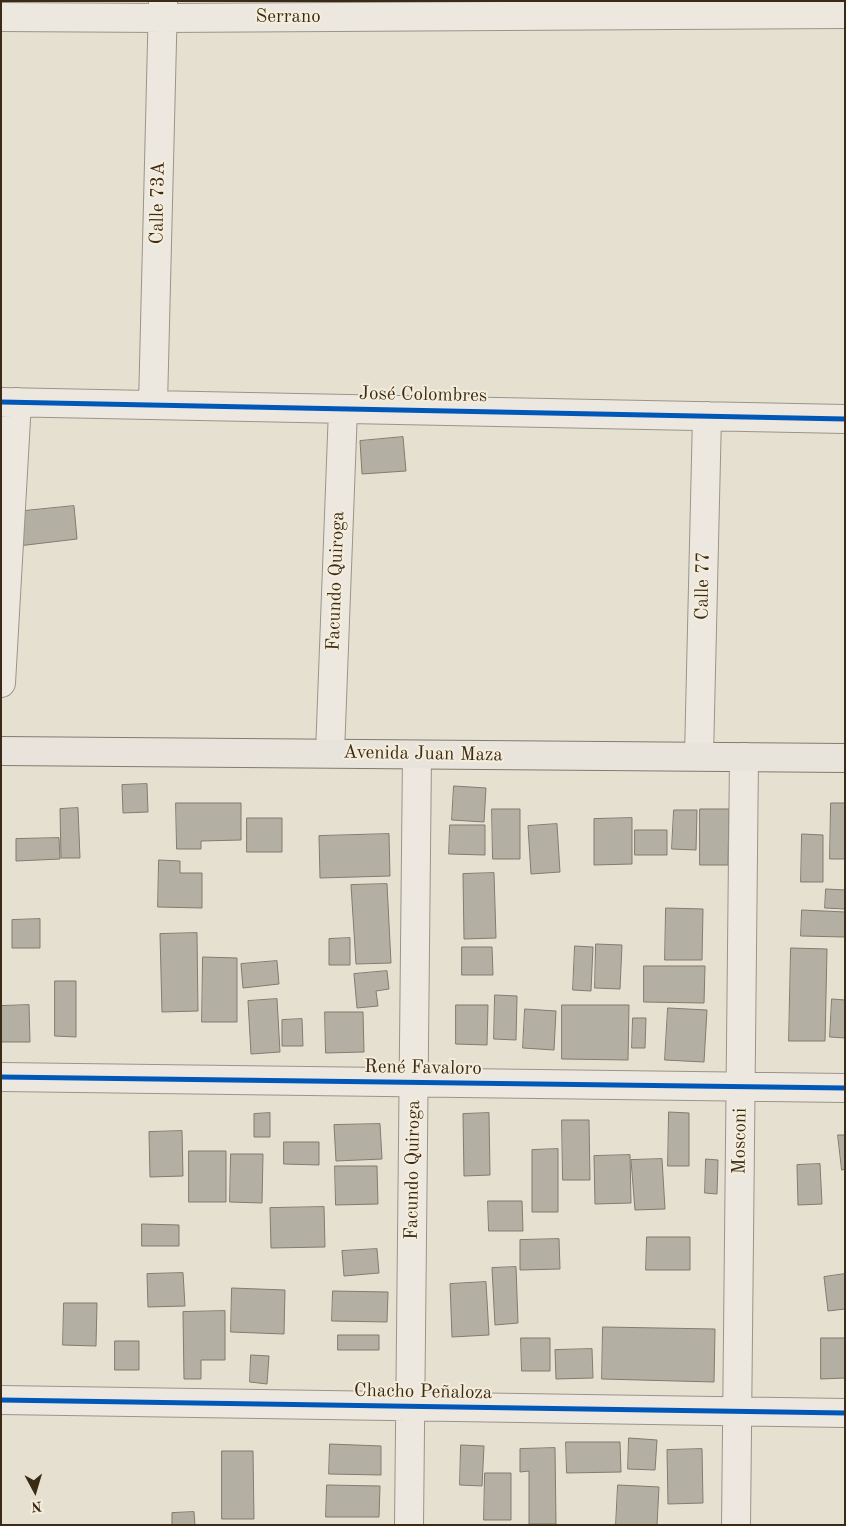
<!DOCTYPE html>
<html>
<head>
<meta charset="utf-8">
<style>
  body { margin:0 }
  #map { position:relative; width:846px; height:1526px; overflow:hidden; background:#e6e0d0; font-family:"Old Standard TT",serif }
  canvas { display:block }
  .frame { position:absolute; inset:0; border:2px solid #3b2b16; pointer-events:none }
  .north { position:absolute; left:10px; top:1466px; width:50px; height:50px; -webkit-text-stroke:4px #f5eddb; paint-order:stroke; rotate:174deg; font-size:14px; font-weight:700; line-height:20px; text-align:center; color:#3b2b16 }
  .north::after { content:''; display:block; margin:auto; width:18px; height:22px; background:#3b2b16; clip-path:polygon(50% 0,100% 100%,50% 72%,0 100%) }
</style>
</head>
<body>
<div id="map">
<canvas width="846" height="1526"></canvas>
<div class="frame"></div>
<div class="north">N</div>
</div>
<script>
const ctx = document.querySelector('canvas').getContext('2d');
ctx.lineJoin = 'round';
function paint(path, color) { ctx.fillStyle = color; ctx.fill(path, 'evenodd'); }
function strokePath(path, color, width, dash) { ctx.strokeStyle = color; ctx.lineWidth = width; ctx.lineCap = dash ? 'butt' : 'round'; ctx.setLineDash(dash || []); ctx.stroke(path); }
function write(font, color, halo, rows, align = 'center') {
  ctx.font = font + ' "Old Standard TT",serif'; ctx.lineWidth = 4; ctx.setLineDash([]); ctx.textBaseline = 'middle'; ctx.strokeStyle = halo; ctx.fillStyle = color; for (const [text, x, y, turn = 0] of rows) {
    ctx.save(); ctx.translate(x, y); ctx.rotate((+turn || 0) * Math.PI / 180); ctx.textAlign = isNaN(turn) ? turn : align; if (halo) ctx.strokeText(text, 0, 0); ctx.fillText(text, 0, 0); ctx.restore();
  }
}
const building = new Path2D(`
  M403 437 406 471 362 474 360 441Z
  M74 506 77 539 18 546 14 512Z
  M147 784 148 812 123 813 122 785Z
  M454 786 486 788 484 822 452 820Z
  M176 803H241V840L201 841V849H177Z
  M831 803H845V859H830Z
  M78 808 80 858H61L60 809Z
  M492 809H520V859H493Z
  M700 809H729L728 865H700Z
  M674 810H697L696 850 672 849Z
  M247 818H282V852H247Z
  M632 818V864L594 865V819Z
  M557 824 560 872 531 874 528 826Z
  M450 825H485V855L449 854Z
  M635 830H667V855H635Z
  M389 834 390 876 320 878 319 836Z
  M802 834 823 835V882H801Z
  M59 838 60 859 16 861V839Z
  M159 860 180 861V873H202V908L158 907Z
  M494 873 496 938 464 939 463 874Z
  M387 884 391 963 356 964 351 885Z
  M826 889 845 890V909L825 908Z
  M666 908 703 909 702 960H665Z
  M802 910 845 912V937L801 936Z
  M40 919V948H12V920Z
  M197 933 198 1011 162 1012 160 934Z
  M350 938V965H329V939Z
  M596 944 622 945 620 989 595 988Z
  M575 946 593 947 591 991 573 990Z
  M462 947H492L493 975H462Z
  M791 948 827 949 825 1041H789Z
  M203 957 237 958V1022H202Z
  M277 961 279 984 243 988 241 964Z
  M644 966H705L704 1003 644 1002Z
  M387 971 389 989 376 991 378 1006 357 1008 354 974Z
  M55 981H76V1037L55 1036Z
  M495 995 517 996 516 1040 494 1039Z
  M277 999 280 1052 251 1054 248 1001Z
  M832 999 845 1000V1038L830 1037Z
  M29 1005 30 1042H1V1006Z
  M456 1005H488L487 1045 456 1044Z
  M562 1005H629L628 1060 562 1059Z
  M668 1008 707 1010 704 1062 665 1060Z
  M525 1009 556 1011 554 1050 523 1048Z
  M325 1012H363L364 1052 326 1053Z
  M633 1018H646L645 1048H632Z
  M302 1019 303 1046H282V1020Z
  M669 1112 689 1113V1166H668Z
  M270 1113V1137H254V1114Z
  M489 1113 490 1175 464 1176 463 1114Z
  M562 1120H589L590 1180H563Z
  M380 1124 382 1159 336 1161 334 1125Z
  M182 1131 183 1176 150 1177 149 1132Z
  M838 1135H845V1169L842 1170Z
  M284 1142H319V1165L284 1164Z
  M558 1149V1212H532V1150Z
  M189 1151H226V1202H189Z
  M231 1154H263L262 1203 230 1202Z
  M630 1155 631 1203 595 1204 594 1156Z
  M662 1159 665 1209 635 1210 631 1160Z
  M706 1159 718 1160 717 1194 705 1193Z
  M820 1164 822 1204 798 1205 797 1165Z
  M335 1166H377L378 1204 336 1205Z
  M488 1201H522L523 1231H489Z
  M324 1207 325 1247 271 1248 270 1208Z
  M142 1224 179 1225V1246H142Z
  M647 1237H690V1270H646Z
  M559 1239 560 1269 520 1270V1240Z
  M377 1249 379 1273 344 1276 342 1251Z
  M516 1267 518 1323 495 1325 492 1268Z
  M183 1273 185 1306 148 1307 147 1274Z
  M845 1274V1309L828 1311 824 1277Z
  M486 1282 489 1335 452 1337 450 1284Z
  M232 1288 285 1290 284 1334 231 1332Z
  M333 1291 388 1292 387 1322 332 1321Z
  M64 1303H97L96 1346 63 1345Z
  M225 1311V1360H201V1379H184L183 1312Z
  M603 1327 715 1329 714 1382 602 1379Z
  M338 1335H379V1350H338Z
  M521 1338H550V1371H522Z
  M821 1338H845V1378L821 1379Z
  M115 1341H139V1370H115Z
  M592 1349 593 1378 556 1379 555 1350Z
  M251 1355 269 1356 267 1384 250 1382Z
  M629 1438 657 1440 655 1470 628 1469Z
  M566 1442H620L621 1472 567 1473Z
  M330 1444 381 1446V1475L329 1474Z
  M461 1445 484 1446 482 1486 460 1485Z
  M555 1448 556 1524H529V1471L520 1472V1449Z
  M702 1449 703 1503 668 1504 667 1450Z
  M222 1451H253L254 1519H222Z
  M485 1473H511V1520H484Z
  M327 1485 380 1486 379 1517H326Z
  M618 1485 659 1487 657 1525H616Z
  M194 1512 195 1525H172V1513Z`);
const minor = new Path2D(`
  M1 17 163 18 845 14
  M1 402 845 419
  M153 405 163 1
  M1 683 17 402
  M330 753 343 409
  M699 756 707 416
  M1 1077 845 1088
  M1 1400 845 1413
  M409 1525 417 755
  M736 1525 744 757`);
const major = new Path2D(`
  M1 751 845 758`);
const cycleway = new Path2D(`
  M1 402 845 419
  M1 1077 845 1088
  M1 1400 845 1413`);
const streetNames = [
  ["Serrano",288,17],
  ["Calle 73A",158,203,-89],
  ["José Colombres",423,395,1],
  ["Facundo Quiroga",336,581,-88],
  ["Calle 77",703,586,-89],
  ["Avenida Juan Maza",423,754,1],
  ["René Favaloro",423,1068,1],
  ["Mosconi",740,1141,-89],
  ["Facundo Quiroga",413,1170,-89],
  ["Chacho Peñaloza",423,1392,1]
];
paint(building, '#b4afa3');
strokePath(building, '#817b70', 1);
strokePath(minor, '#9a9488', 30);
strokePath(major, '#817b70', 30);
strokePath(minor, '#ece8e0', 28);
strokePath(major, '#e9e4db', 28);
strokePath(cycleway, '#0057b8', 5);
write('19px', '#3b2b16', '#f5eddb', streetNames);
</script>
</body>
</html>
